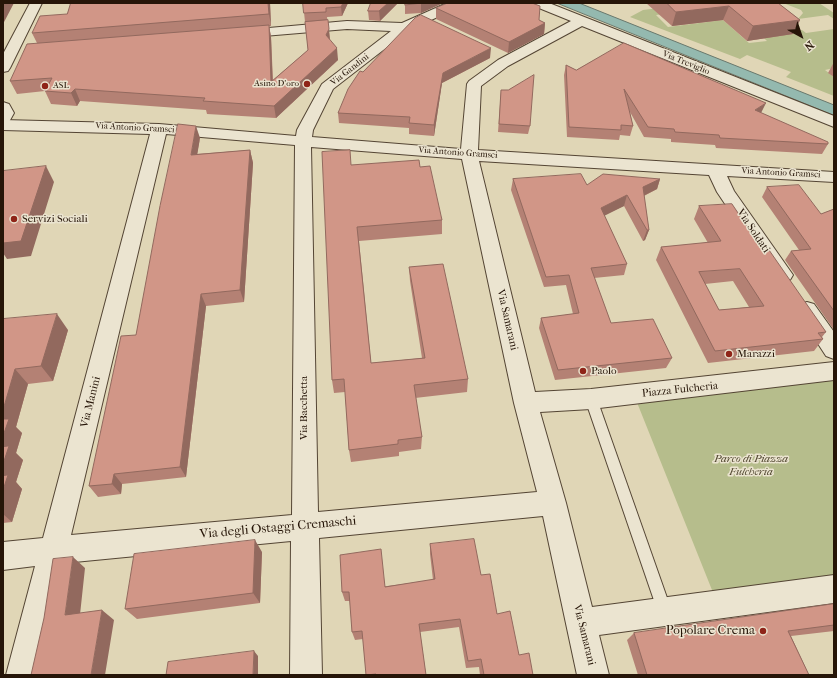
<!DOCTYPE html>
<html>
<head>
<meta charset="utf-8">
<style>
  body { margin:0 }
  #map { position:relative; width:837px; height:678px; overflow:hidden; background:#e0d6b6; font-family:"IM FELL French Canon",serif }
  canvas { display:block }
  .frame { position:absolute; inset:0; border:4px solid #261508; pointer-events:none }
  .north { position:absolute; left:781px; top:16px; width:40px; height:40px; -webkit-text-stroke:3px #ebe4d0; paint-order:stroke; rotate:140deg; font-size:11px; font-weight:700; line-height:16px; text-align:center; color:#261508 }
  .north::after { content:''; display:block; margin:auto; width:14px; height:18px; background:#261508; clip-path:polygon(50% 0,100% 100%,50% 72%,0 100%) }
</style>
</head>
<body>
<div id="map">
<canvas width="837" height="678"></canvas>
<div class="frame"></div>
<div class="north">N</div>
</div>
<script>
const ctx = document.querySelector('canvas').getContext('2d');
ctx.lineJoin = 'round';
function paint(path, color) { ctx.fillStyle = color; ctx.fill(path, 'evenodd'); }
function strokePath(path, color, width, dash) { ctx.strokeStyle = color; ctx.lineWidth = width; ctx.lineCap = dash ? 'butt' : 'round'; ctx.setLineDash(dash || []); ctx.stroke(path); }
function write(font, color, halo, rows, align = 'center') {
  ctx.font = font + ' "IM FELL French Canon",serif'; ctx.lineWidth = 3; ctx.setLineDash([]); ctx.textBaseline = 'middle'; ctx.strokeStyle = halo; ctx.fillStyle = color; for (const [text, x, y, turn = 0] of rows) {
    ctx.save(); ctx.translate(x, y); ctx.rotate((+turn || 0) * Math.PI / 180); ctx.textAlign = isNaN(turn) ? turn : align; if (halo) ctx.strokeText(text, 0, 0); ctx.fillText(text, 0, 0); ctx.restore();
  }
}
const green = new Path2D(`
  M700 3H754L656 15 668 27 723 20 749 43 767 41 761 35 802 30 806 33 834 29V68L825 70 834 77V96L786 77 791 72 747 55 740 59 630 17 643 10Z
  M783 3H819L834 13V19L828 15 798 19 803 13 801 10Z
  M834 371V590L718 605 634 395Z`);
const water = new Path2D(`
  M557 3H579L834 105V115Z`);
const service = new Path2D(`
  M591 394 595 396 597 399 672 612 670 617 665 619 660 617 658 612 585 399 587 396Z`);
const minor = new Path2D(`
  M447 3H464L462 6 409 30 333 89 313 130 312 137 461 149 467 84 469 81 498 60 571 21 534 6 532 3H549L834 116V127L582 26 508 66 481 86 478 150 834 172V182L727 176 734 191 793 275 790 280 783 282 776 280 717 192 709 175 479 161 535 392 591 389 834 362V380L591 409 540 412 566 503 592 607 834 575V603L599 635 609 675H577L543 516 319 538 322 675H290L291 541 64 563 38 675H6L35 566 3 570V542L43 538 150 134 3 130V120L159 124 296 136 297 130 322 84 391 31 347 29 240 38 235 37 233 34 235 31 347 21 402 23ZM166 134 295 145 292 515 71 535ZM311 147 462 159 514 403 537 492 318 512Z
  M807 302 814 304 834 332V359L826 356 796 310 800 304Z`);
const tertiary = new Path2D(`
  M30 3H42L10 68 8 71 3 72V54Z
  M3 102 9 104 14 113 9 122 3 124Z`);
const wall = new Path2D(`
  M71 3H270L271 26H269L271 37 273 80 308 50 303 3H348L342 16 327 17 330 40 338 60 276 118 207 114 206 110 80 101 77 106 51 104 45 91 17 94 10 81 37 43 32 33 67 14Z
  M371 3H398L380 21 369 20 368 11Z
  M406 3H443L421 13 405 14V5Z
  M646 3H778L800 20 793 34 747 41 723 20 672 26Z
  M436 8 539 20 545 23 544 34 508 53 436 19Z
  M490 58 442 83 434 136 409 134V128L339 123 338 113 363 72Z
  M834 62V77L828 73Z
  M566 65 576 70 761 113 828 144 822 154 716 148 715 145 671 142V139L644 137 630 112 633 126 630 136 620 135 619 140 567 137 564 75Z
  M501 90 530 126 528 134 498 132Z
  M200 138 197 154 250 150 253 163 244 302 206 306 186 477 122 484 121 494 98 497 89 486Z
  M352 165 420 167 442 220V234L359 241 371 363 422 358 410 281 409 267 468 379 467 392 415 398 422 437 421 449 399 452V456L351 462 349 450 345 392 334 393 332 380Z
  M513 179 587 185 660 179 657 189 644 196 649 230 645 240 643 241 624 206 604 215 627 264 624 275 594 278 611 323 672 358 666 368 555 380 539 328 541 318 573 314 566 285 544 287 511 190Z
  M767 187 821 214 834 209V330L785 260 791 251 799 250 762 197Z
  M699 206 763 250 826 332 822 337 823 339 814 351 708 363 656 260 661 247 708 243 694 219ZM733 281 749 307 719 310 705 284Z
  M3 319 68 330 53 381 28 384 16 427 22 433 16 453 23 460 16 482 22 489 12 522 3 523Z
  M430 544 481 575 497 614 519 655 533 675H480L479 667 466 668 459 627 420 632 426 675H366L363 639 355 640 352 632 350 601H345L342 592 433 580 430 554Z
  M262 552 260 603 137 619 125 609Z
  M834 604V631L791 636 809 675H638L627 640 634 633Z`);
const shadedWall = new Path2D(`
  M3 3H14L3 24Z
  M268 3H270L271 26 269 14Z
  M343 3H348L342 16 341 7Z
  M388 3H398L380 21 379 11Z
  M422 3H443L421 13V4Z
  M729 6 723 20 672 26 676 12Z
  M800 20 793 34 747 41 753 26Z
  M545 23 544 34 508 53 509 42Z
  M269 25 271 37 273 94 271 82Z
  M329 29 330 41 326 35Z
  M337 48 338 60 276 118 274 106Z
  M491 48 490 58 442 83 434 136V125L443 73Z
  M75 89 80 101 77 106 71 93Z
  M766 103 761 113 751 120 755 110Z
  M196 126 200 138 195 168 191 155Z
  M250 150 253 163 244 302 240 290Z
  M46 166 54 182 31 256 7 259 3 253V243Z
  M660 179 657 189 639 198 643 187Z
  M627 195 624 206 598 219 601 208Z
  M647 230H649L645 240 643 241Z
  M201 294 206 306 186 477 180 467Z
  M57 314 68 330 53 381 41 366Z
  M15 369 28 384 16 427 22 433 16 453 23 460 16 482 22 489 12 522 3 514V410Z
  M114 474 122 484 121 494 112 484Z
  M255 540 262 552 260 603 253 593Z
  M73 557 85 568 79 624 65 615Z
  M102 610 114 620 105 675H91Z
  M254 651 258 656V675H253Z`);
const building = new Path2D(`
  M71 3H268L269 14 32 33 40 16 67 14Z
  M303 3H343L341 7 326 8V12L304 13Z
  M371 3H388L379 11H368Z
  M406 3H422L405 5Z
  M448 3H532L540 6 539 20 545 23 509 42 436 8Z
  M667 3H778L800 20 753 26 729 6 676 12Z
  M421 15 491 48 443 73 434 125 409 123 410 117 338 113 348 89 360 71 363 72 415 18Z
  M328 20 329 29 326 35 337 48 274 106 203 101 205 98 75 89 71 93 45 91 52 78 10 81 27 44 269 25 271 82 308 50 305 22Z
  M624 43 766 103 755 110 828 142V144L720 138 719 135 675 132 674 129 648 127 624 89 633 126 621 125V130L569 127 566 65 576 70Z
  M534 75 530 126 499 124 501 90H508Z
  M178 124 196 126 191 155 250 150 240 290 201 294 180 467 114 474 112 484 89 486 121 336 136 335 160 206Z
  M350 150 351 165 419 160 420 167 430 166 442 220 357 227 371 363 425 358 409 267 443 264 468 379 414 385 422 437 398 440V444L349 450 344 379 332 380 322 152Z
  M46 166 21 241 3 243V171Z
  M581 174 587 185 603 174 660 179 643 187 649 230H647L627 195 601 208 627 264 591 268 611 323 653 319 672 358 558 370 541 318 579 313 569 275 546 277 513 179Z
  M799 185 821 214 834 209V311L791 251 811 249 767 187Z
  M732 204 763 250H769L826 332 818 333 823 339 715 351 661 247 721 241 699 206ZM740 269 764 306 719 310 699 272Z
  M57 314 41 366 15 369 3 410V319Z
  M3 419H9L3 436Z
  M9 446 3 464V447Z
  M8 475 3 490V476Z
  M474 539 481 575 490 574 497 614 510 611 519 655 529 653 533 675H484L481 659 468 661 460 619 419 624 426 675H376V674L366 675 362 631 352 632 349 592H342L340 555 381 549 385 587 435 579 430 544Z
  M255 540 253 593 125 609 134 554Z
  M73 557 65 615 102 610 91 675H31L44 618 53 559Z
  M834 604V625L788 631 809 675H647L634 633Z
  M254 651 253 675H166L168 662Z`);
const markers = [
  [307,84,4,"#8f2418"],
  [45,86,4,"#8f2418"],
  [14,219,4,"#8f2418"],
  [729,354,4,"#8f2418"],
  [583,371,4,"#8f2418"],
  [763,631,4,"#8f2418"]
];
const farStreetnames = [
  ["Via Treviglio",686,63,22],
  ["Via Gandini",350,70,-38],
  ["Via Antonio Gramsci",135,128,3],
  ["Via Antonio Gramsci",458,153,4],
  ["Via Antonio Gramsci",781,173,3]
];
const farPoinames = [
  ["Asino D'oro",299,84],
  ["ASL",53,86,"left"]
];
const poiNames = [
  ["Servizi Sociali",22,219],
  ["Marazzi",737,354],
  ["Paolo",591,371]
];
const streetNames = [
  ["Via Soldati",753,231,56],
  ["Via Samarani",507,320,77],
  ["Piazza Fulcheria",680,390,-6],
  ["Via Manini",91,402,-76],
  ["Via Bacchetta",304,408,-90],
  ["Via Samarani",584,635,76]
];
const parkNames = [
  ["Parco di Piazza",751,459],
  ["Fulcheria",751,472]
];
const nearStreetnames = [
  ["Via degli Ostaggi Cremaschi",278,528,-5]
];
const nearPoinames = [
  ["Popolare Crema",755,631]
];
paint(green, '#b6bd8c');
paint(water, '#94b9af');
strokePath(water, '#68776c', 1);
strokePath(service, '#544534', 2);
strokePath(minor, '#544534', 2);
strokePath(tertiary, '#544534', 2);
paint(service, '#ebe4d0');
paint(minor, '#ebe4d0');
paint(tertiary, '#ebe4d0');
paint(wall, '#b48174');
paint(shadedWall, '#92695e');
paint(building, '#d19687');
strokePath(building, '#92695e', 1);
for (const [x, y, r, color] of markers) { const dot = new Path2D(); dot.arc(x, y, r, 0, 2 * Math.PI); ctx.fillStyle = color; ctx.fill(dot); strokePath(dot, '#ebe4d0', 1.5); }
write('9px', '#261508', '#ebe4d0', farStreetnames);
write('9px', '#261508', '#ebe4d0', farPoinames, 'right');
write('11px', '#261508', '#ebe4d0', poiNames, 'left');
write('11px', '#261508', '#ebe4d0', streetNames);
write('italic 11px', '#514730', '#ebe4d0', parkNames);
write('13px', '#261508', '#ebe4d0', nearStreetnames);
write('13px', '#261508', '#ebe4d0', nearPoinames, 'right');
</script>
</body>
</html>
